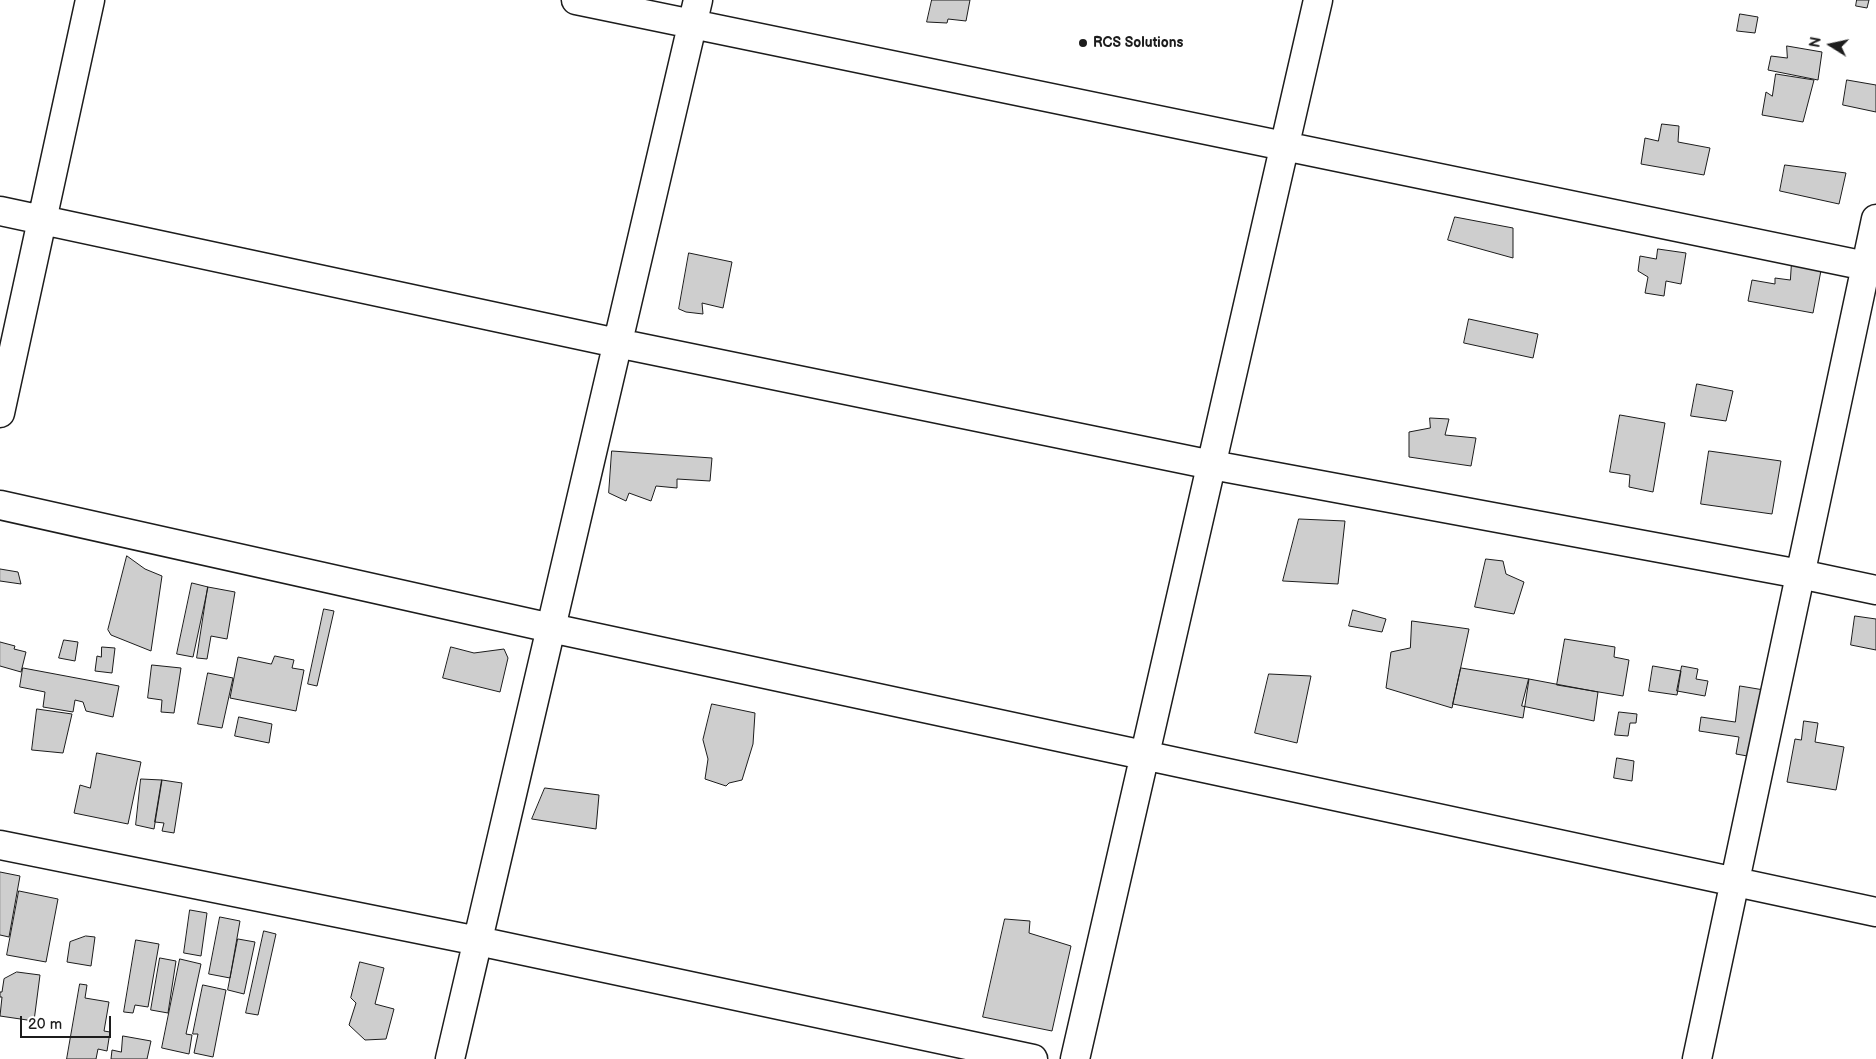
<!DOCTYPE html>
<html>
<head>
<meta charset="utf-8">
<style>
  body { margin:0 }
  #map { position:relative; width:1876px; height:1059px; overflow:hidden; background:#fff; font-family:"Balsamiq Sans",sans-serif }
  canvas { display:block }
  .north { position:absolute; left:1806px; top:20px; width:50px; height:50px; -webkit-text-stroke:4px #fff; paint-order:stroke; rotate:280deg; font-size:14px; font-weight:700; line-height:20px; text-align:center; color:#1c1c1c }
  .north::after { content:''; display:block; margin:auto; width:18px; height:22px; background:#1c1c1c; clip-path:polygon(50% 0,100% 100%,50% 72%,0 100%) }
  .scale { position:absolute; left:20px; top:1016px; width:91px; height:22px; box-sizing:border-box; border:2px solid #1c1c1c; border-top:0; padding-left:6px; font-size:15px; line-height:18px; white-space:nowrap; color:#1c1c1c; -webkit-text-stroke:4px #fff; paint-order:stroke }
</style>
</head>
<body>
<div id="map">
<canvas width="1876" height="1059"></canvas>
<div class="north">N</div>
<div class="scale">20 m</div>
</div>
<script>
const ctx = document.querySelector('canvas').getContext('2d');
ctx.lineJoin = 'round';
function paint(path, color) { ctx.fillStyle = color; ctx.fill(path, 'evenodd'); }
function strokePath(path, color, width, dash) { ctx.strokeStyle = color; ctx.lineWidth = width; ctx.lineCap = dash ? 'butt' : 'round'; ctx.setLineDash(dash || []); ctx.stroke(path); }
function write(font, color, halo, rows, align = 'center') {
  ctx.font = font + ' "Balsamiq Sans",sans-serif'; ctx.lineWidth = 4.5; ctx.setLineDash([]); ctx.textBaseline = 'middle'; ctx.strokeStyle = halo; ctx.fillStyle = color; for (const [text, x, y, turn = 0] of rows) {
    ctx.save(); ctx.translate(x, y); ctx.rotate((+turn || 0) * Math.PI / 180); ctx.textAlign = isNaN(turn) ? turn : align; if (halo) ctx.strokeText(text, 0, 0); ctx.fillText(text, 0, 0); ctx.restore();
  }
}
const building = new Path2D(`
  M932 0H970L966 21 948 19 947 23 927 22Z
  M1857 0H1869L1867 8 1856 6Z
  M1740 14 1758 17 1755 33 1737 31Z
  M1787 46 1822 52 1818 80 1768 70 1771 56 1787 58Z
  M1776 74 1814 80 1803 122 1762 115 1766 92 1772 96Z
  M1847 80 1876 85V112L1843 105Z
  M1662 124 1679 126 1678 142 1710 148 1704 175 1641 164 1645 138 1658 141Z
  M1785 165 1846 173 1839 204 1780 191Z
  M1455 217 1513 228V258L1448 240Z
  M1658 249 1686 253 1681 284 1666 281 1664 296 1645 293 1648 277 1638 271 1640 256 1656 259Z
  M689 253 732 262 723 308 702 303 703 314 686 312 679 309Z
  M1792 261 1822 265 1813 313 1748 301 1752 280 1775 284V278L1790 280Z
  M1469 319 1538 334 1533 358 1464 343Z
  M1697 384 1733 391 1726 421 1691 416Z
  M1620 415 1665 423 1653 492 1629 487 1630 475 1610 472Z
  M1430 418 1449 419 1445 435 1476 438 1471 466 1409 457V432L1430 428Z
  M612 451 712 458 710 481 677 479V488L656 486 651 501 629 493 626 501 609 493Z
  M1709 451 1781 461 1772 514 1701 504Z
  M1299 519 1345 521 1338 584 1283 581Z
  M127 556 145 569 162 576 151 651 111 635 108 630Z
  M1486 559 1503 561 1506 574 1524 582 1514 614 1475 607Z
  M0 569 18 572 21 584 0 581Z
  M192 583 208 587 193 657 177 654Z
  M208 587 235 592 227 639 211 636 207 659 197 658Z
  M324 609 334 611 317 686 308 684Z
  M1353 610 1386 619 1382 632 1349 626Z
  M1855 616 1876 619V650L1851 645Z
  M1412 621 1469 629 1452 708 1386 688 1391 652 1410 648Z
  M1565 639 1615 647 1614 657 1629 660 1623 696 1557 685Z
  M64 640 78 642 75 661 59 658Z
  M0 642 15 646 14 649 26 652 21 672 0 666Z
  M102 647 115 648 112 673 95 671 97 656 101 657Z
  M451 647 474 653 504 649 508 658 500 692 443 678Z
  M275 656 294 660 292 668 304 670 296 711 230 698 238 657 271 664Z
  M152 665 181 668 174 713 161 712 162 700 148 698Z
  M1653 666 1681 671 1677 695 1649 691Z
  M1682 666 1698 669 1696 679 1708 681 1705 696 1677 691Z
  M23 668 119 686 113 717 86 711 83 702 75 700 73 712 43 707 45 692 20 687Z
  M1461 668 1529 679 1523 718 1453 704Z
  M208 673 233 678 222 728 198 724Z
  M1269 674 1311 676 1297 743 1255 733Z
  M1529 679 1598 692 1594 721 1522 706Z
  M1740 686 1764 690 1753 757 1736 754 1739 737 1699 731 1701 717 1735 722Z
  M712 704 755 713 753 744 742 780 729 783 726 786 705 779 708 759 703 740Z
  M37 709 72 714 63 753 32 750Z
  M1619 712 1637 714 1636 723H1630L1628 736 1615 735Z
  M239 717 272 724 269 743 235 736Z
  M1804 721 1818 723 1815 742 1844 747 1836 790 1787 782 1795 739 1801 740Z
  M97 753 141 762 128 824 74 813 80 785 90 788Z
  M1617 758 1634 761 1632 781 1614 778Z
  M141 779 162 780 154 829 136 825Z
  M162 780 182 783 174 833 162 831 164 823 155 822Z
  M545 788 599 795 596 829 532 819Z
  M0 872 20 876 9 937 0 935Z
  M19 891 58 899 46 962 7 955Z
  M190 910 207 913 201 956 184 953Z
  M220 917 240 921 230 978 209 974Z
  M1005 919 1030 921 1029 933 1071 946 1052 1031 983 1017Z
  M264 931 276 934 258 1015 246 1013Z
  M86 936 95 937 91 966 67 962 70 942Z
  M238 939 255 942 244 994 228 990Z
  M136 940 159 944 148 1007 135 1005 133 1013 124 1012Z
  M160 958 176 961 168 1013 151 1010Z
  M180 959 201 964 186 1034 192 1035 189 1054 162 1048Z
  M360 962 384 968 375 1004 394 1009 386 1039 365 1040 349 1025 356 1003 351 998Z
  M17 972 40 975 34 1021 0 1016 2 997H0V992H2L4 979Z
  M80 984 87 985 85 998 109 1002 104 1031 110 1032 107 1051 98 1049 96 1059H67Z
  M203 985 226 990 213 1057 194 1053 198 1034H193Z
  M123 1036 151 1041 147 1059H111L112 1050 121 1052Z`);
const minor = new Path2D(`
  M576 0 1876 268
  M0 211 617 343 1212 465 1800 574 1876 590
  M0 413 90 0
  M0 505 551 628 1876 912
  M0 845 478 941 1033 1059
  M450 1059 698 0
  M1075 1059 1318 0
  M1697 1059 1876 219`);
const markers = [
  [1083,43,5,"#1c1c1c"]
];
const poiNames = [
  ["RCS Solutions",1093,43]
];
paint(building, '#cecece');
strokePath(building, '#1c1c1c', 1);
strokePath(minor, '#1c1c1c', 31);
strokePath(minor, '#fff', 28);
for (const [x, y, r, color] of markers) { const dot = new Path2D(); dot.arc(x, y, r, 0, 2 * Math.PI); ctx.fillStyle = color; ctx.fill(dot); strokePath(dot, '#fff', 2); }
write('bold 14px', '#1c1c1c', '#fff', poiNames, 'left');
</script>
</body>
</html>
